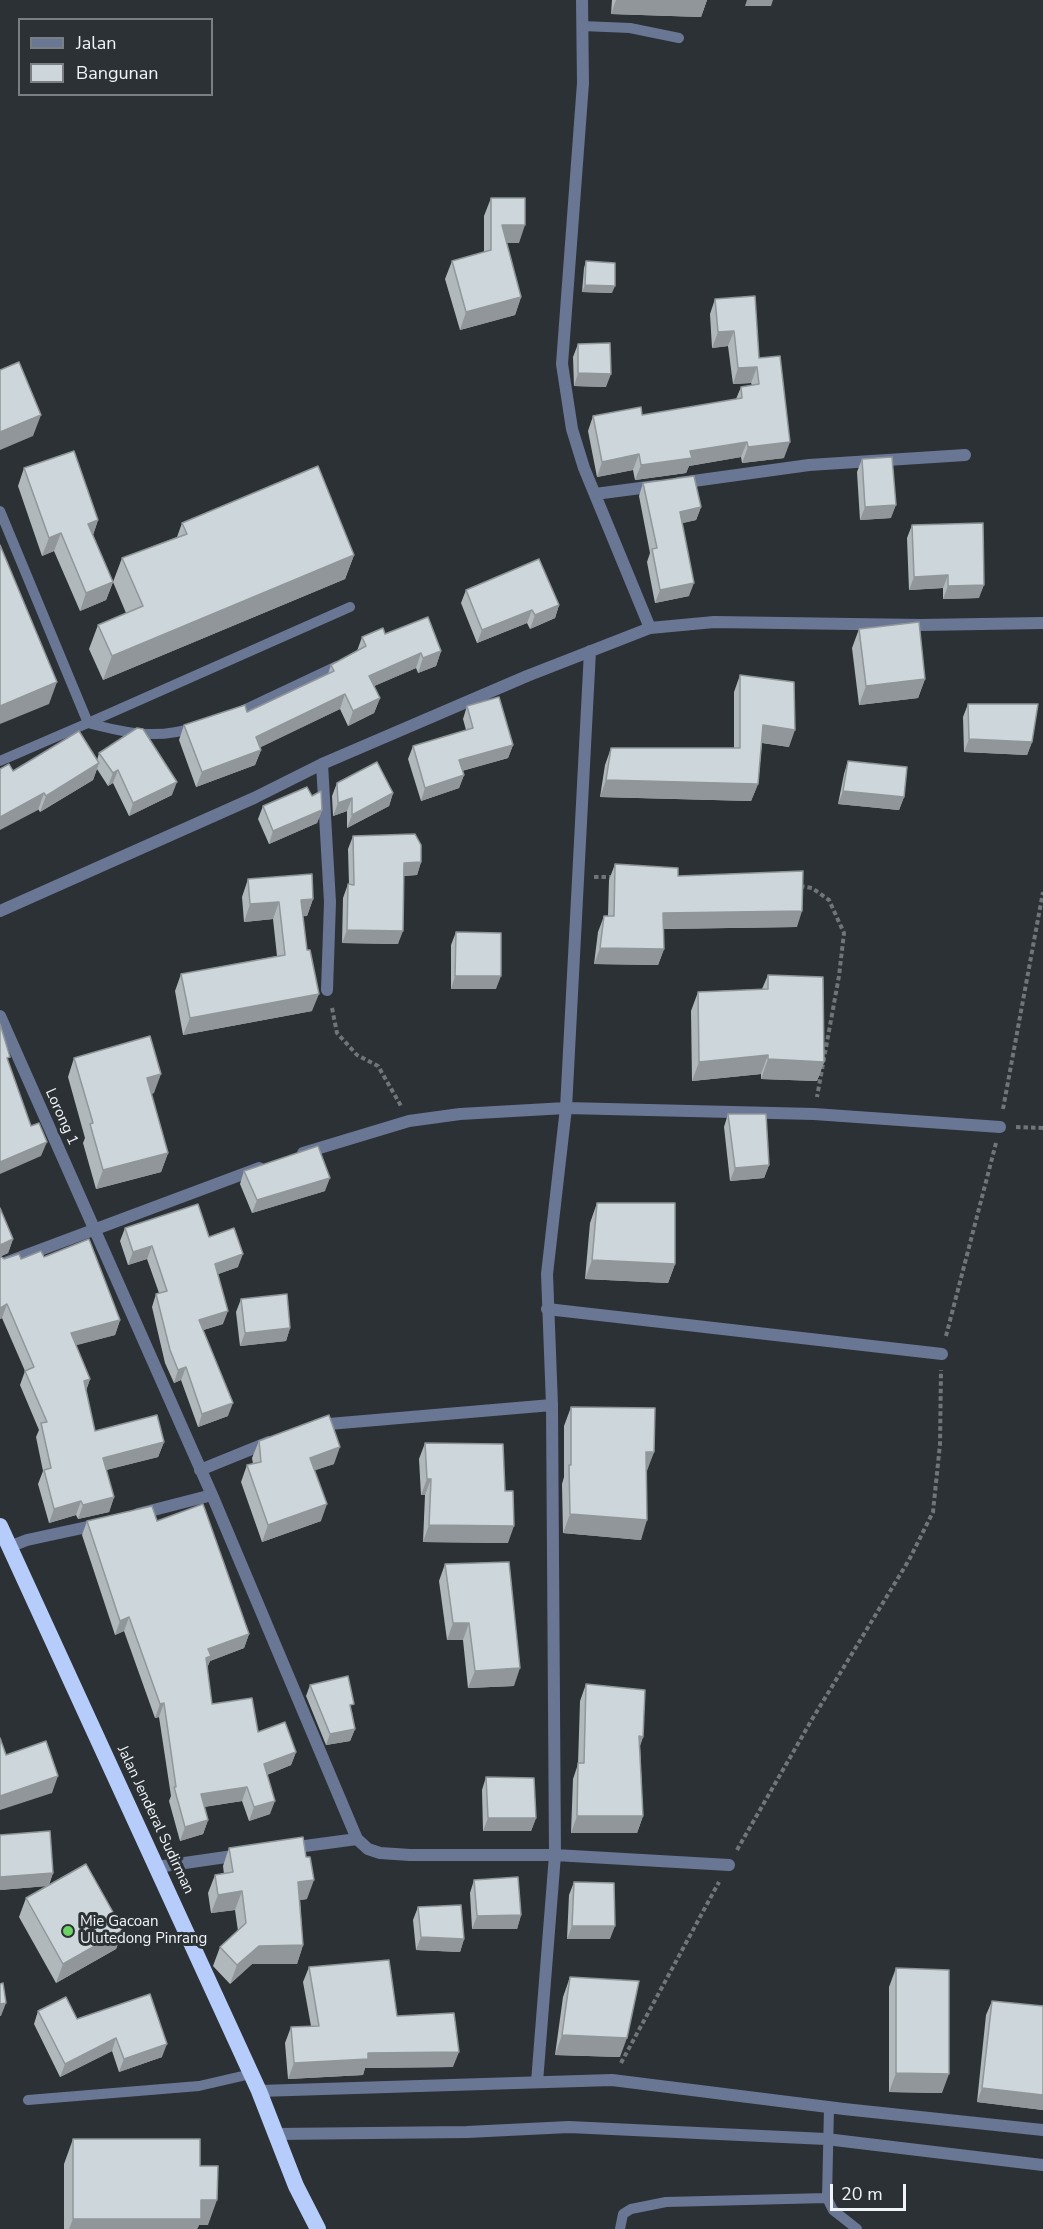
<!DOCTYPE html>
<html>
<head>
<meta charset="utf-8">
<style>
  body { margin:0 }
  #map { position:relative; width:1043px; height:2229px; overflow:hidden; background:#2c3136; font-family:"Nunito Sans",sans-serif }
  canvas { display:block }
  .legend { position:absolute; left:18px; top:18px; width:195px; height:78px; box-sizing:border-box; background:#2c3136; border:2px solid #7a7f83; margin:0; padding:8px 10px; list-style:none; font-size:18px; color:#f0f4f7 }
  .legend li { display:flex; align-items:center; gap:12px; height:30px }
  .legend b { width:30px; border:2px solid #7a7f83 }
  .scale { position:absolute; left:830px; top:2184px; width:76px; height:27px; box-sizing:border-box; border:3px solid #f0f4f7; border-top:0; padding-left:8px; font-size:18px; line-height:21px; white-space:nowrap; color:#f0f4f7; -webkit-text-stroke:4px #2c3136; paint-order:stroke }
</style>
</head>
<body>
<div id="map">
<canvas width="1043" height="2229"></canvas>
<ul class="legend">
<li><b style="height:8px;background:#697795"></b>Jalan</li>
<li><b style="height:16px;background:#cdd6da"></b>Bangunan</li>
</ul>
<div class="scale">20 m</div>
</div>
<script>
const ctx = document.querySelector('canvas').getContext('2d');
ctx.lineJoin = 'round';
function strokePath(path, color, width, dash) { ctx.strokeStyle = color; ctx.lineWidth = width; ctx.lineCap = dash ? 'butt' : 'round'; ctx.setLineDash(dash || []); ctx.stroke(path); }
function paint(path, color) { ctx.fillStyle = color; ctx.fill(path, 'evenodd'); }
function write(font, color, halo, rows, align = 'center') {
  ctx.font = font + ' "Nunito Sans",sans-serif'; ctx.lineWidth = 6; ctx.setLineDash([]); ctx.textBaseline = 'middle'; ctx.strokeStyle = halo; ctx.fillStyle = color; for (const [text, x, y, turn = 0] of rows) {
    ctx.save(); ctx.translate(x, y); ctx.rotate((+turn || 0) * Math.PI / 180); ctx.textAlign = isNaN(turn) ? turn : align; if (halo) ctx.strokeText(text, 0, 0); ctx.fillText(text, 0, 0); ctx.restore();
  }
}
const path = new Path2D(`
  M594 877H614
  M800 886 812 888 829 900 844 933 839 976 817 1097
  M332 1008 337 1033 357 1055 378 1066 401 1106
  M1003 1109 1043 892
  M1016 1127 1043 1128
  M946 1336 996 1143
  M737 1850 811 1721 909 1560 933 1512 940 1444 941 1370
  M621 2063 719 1882`);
const service = new Path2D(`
  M582 26 630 28 679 38
  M0 511 88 723 0 761
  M233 715 337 666
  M88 723 350 607
  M88 723C125 733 158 740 196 727
  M28 2100 199 2086 251 2074
  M829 2107 827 2198 833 2210 857 2229
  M620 2229 623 2214 631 2209 666 2202 827 2198`);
const minor = new Path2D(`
  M582 0 583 83 562 364 572 429 584 468 650 628
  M679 483 809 465 965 455
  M595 494 656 486
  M590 651 566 1108 814 1114 1000 1127
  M322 764 330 902 327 990
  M0 911 254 798 322 764 527 676 650 628 714 622 920 625 1043 623
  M0 1016 212 1495 357 1839 368 1849 380 1853 410 1855H555L537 2082
  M303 1153 409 1121 460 1114 566 1108 547 1274 552 1405 555 1855 729 1865
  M0 1265 259 1168
  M547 1309 942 1354
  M317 1425 552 1405
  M200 1470 269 1442
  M138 1514 212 1495
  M9 1547 27 1540 101 1524
  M290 1848 357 1839
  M157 1867 240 1855`);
const tertiary = new Path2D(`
  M259 2091 612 2080 844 2109 1043 2130
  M275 2134 467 2132 569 2127 826 2139 1043 2165`);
const trunk = new Path2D(`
  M0 1526 259 2091 296 2186 318 2229`);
const wall = new Path2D(`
  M612 0H707L701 17 611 14Z
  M491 198 519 243H506L521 297 515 315 460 330 445 279 452 261 484 252V216Z
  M586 261 612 293 582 292 584 268Z
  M715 299 759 358 784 458 742 463 741 457 689 466 686 473 635 480 633 470 597 477 588 431 593 416 642 415 736 399 741 387 752 385 751 383 733 384 728 346 712 348 710 314Z
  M578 344 606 387 574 386 573 357Z
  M862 459 891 518 860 520 857 472Z
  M24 468 98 520 93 535 113 582 106 600 80 611 54 551 42 556 18 486Z
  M643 483 701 507 696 520 682 523 689 596 655 603 647 562 650 553 639 496Z
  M182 523 354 555 345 579 103 680 89 649 98 625 126 613 113 582 122 558 177 537Z
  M912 525 979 598 943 599V588L909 590 907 538Z
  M466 590 559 605 555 618 530 629 527 623 477 643 461 603Z
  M859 629 925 679 918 698 859 705 852 648Z
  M385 634 441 651 436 666 418 673 416 668 374 686 380 698 374 713 348 726 340 709 260 747 261 750 255 765 196 787 179 740 184 725 247 712 328 674 331 665 357 651 362 637Z
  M740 675 789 747 762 743 758 784 751 801 600 797 605 765 611 748H734V692Z
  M968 704 1032 742 1027 755 964 752 963 717Z
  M467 706 513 745 508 758 462 771 464 775 459 788 421 801 408 759 413 746 466 730 463 719Z
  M99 753 172 795 129 816 113 783 108 786 97 769 93 780 40 812 13 771 97 760Z
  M848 761 904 797 899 810 838 804 844 774Z
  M337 783 393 793 389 806 347 828V811L333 816 332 796Z
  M312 796 322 810 317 823 269 844 258 819 263 806Z
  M353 836 421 862 417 875 404 876 398 944 342 943 343 898 348 884H349L348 849Z
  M615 864 678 876 797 927 664 929V949L658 965 594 964 598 932 604 916H608L609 880Z
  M248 879 313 899 307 916H303L312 1011 183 1035 175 991 181 974 277 956 273 919 244 922 242 897Z
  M456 932 496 989H451V945Z
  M768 975 824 1062 817 1081 761 1079V1074L692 1081 691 1011 698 992 762 989Z
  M74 1058 154 1093 151 1094 168 1153 161 1172 96 1189 83 1143 85 1138 68 1077Z
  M728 1114 769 1165 764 1178 730 1181 724 1127Z
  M244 1171 325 1191 252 1213 240 1184Z
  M597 1203 675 1264 668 1283 585 1279 590 1223Z
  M0 1208 13 1239 8 1253 1 1256 4 1259 19 1254 21 1259 41 1251 44 1257 89 1239 120 1320 115 1335 76 1345 90 1379 86 1391 95 1431 157 1415 164 1442 158 1457 106 1470 114 1497 109 1512 78 1519 76 1515 49 1523 38 1484 43 1471 36 1437 39 1430 20 1385 25 1371 2 1318 0 1319Z
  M125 1228 209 1237 238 1267 218 1274 223 1324 203 1330 228 1416 198 1427 181 1380 174 1383 165 1363 152 1307 156 1294 159 1293 147 1259 128 1265 120 1241Z
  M241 1299 290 1328 286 1341 240 1346 236 1312Z
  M571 1407 654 1452 646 1471 641 1540 563 1533 562 1484 564 1477V1426Z
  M259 1441 334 1464 315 1470 321 1521 262 1542 241 1482 247 1465 253 1464 252 1458Z
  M425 1443 505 1491 508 1543 423 1542 425 1495H421L419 1459Z
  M87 1521H157L249 1634 244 1648 210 1661 207 1668 212 1704 258 1732 296 1752 291 1765 267 1775 270 1814 249 1821 242 1801 204 1807 208 1820 203 1834 180 1841 169 1801 171 1796 159 1717 155 1718 124 1631 115 1635 82 1535Z
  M445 1564 514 1686 468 1688 463 1640H447L439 1581Z
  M586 1684 643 1737 640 1746 643 1816 637 1833H571L573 1779 578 1764 580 1701Z
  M310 1685 352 1712 355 1729 350 1741 326 1745 306 1696Z
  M486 1777 536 1818 531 1831H483L482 1790Z
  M229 1848 307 1899 300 1900 303 1945 297 1964H252L230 1984 213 1966 220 1947 238 1931 235 1910 211 1913 208 1893 215 1875 224 1874 223 1866Z
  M53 1873 49 1885 123 1930 116 1949 56 1983 19 1917 26 1898 46 1886 0 1890Z
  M474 1880 521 1915 517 1929H472L470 1893Z
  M574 1882 610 1939H567L569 1895Z
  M418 1907 464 1939 460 1952 416 1950 413 1920Z
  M309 1967 397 2016 453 2067 365 2068 363 2075 288 2079 285 2043 291 2027 311 2026 303 1982Z
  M896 1968 942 2093 889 2092V1987Z
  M570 1977 620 2057 555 2055 563 1997Z
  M992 2001 1043 2006V2110L977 2102 986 2015Z
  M38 2011 77 2019 162 2057 119 2072 112 2051 60 2077 34 2024Z
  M73 2139 200 2166 208 2225H199L197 2229H64V2164Z`);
const shadedWall = new Path2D(`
  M616 0H707L701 17 611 14Z
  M747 0H773L771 6H745Z
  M502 225H525L519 243H495Z
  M585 285 615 286 612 293 582 292Z
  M521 297 515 315 460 330 466 312Z
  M734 331 728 346 712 348 718 332Z
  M757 367 751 383 733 384 738 368Z
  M578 373 611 374 606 387 574 386Z
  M41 415 33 436 0 450V432Z
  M747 442 741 457 689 466 686 473 635 480 641 465 690 451Z
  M790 442 784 458 742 463 748 447Z
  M639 454 633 470 597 477 602 462Z
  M896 505 891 518 860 520 865 507Z
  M701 507 696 520 675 525 680 512Z
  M98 520 92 538 88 524Z
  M61 533 54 551 42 556 49 538Z
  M354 555 345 579 103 680 112 656Z
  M948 575 943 588 909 590 914 577Z
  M113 582 106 600 80 611 86 593Z
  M694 583 689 596 655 603 660 590Z
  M984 585 979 598 943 599 948 586Z
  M559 605 555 618 530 629 535 615Z
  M532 610 527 623 477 643 482 630Z
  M441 651 436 666 418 673 423 658Z
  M421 653 416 668 363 691 369 676Z
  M925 679 918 698 859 705 866 686Z
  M57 682 49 704 0 724V706Z
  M345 694 340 709 251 752 256 737Z
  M380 698 374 713 348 726 353 711Z
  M763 725 795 730 789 747 757 742Z
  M969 739 1032 742 1027 755 964 752Z
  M513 745 508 758 454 773 459 760Z
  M261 750 255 765 196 787 202 772Z
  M99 763 93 780 40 812 46 796Z
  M118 770 113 783 108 786 113 773Z
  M464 775 459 788 421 801 425 788Z
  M606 780 758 784 751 801 600 797Z
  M177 782 172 795 129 816 133 803Z
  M843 791 904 797 899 810 838 804Z
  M44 793 38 810 0 830V817Z
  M393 793 389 806 347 828 352 815Z
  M352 798 347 811 333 816 338 803Z
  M322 810 317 823 269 844 273 831Z
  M421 862 417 875 399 876 404 863Z
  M313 899 307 916 295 917 301 900Z
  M279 902 273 919 244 922 250 904Z
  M802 911 797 927 657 929 663 913Z
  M347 930 403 931 398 944 342 943Z
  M600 948 664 949 658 965 594 964Z
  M455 976H501L496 989H451Z
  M319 994 312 1011 183 1035 190 1018Z
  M768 1055 761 1074 692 1081 699 1062Z
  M768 1059 824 1062 817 1081 761 1079Z
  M161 1074 154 1093 140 1097 147 1078Z
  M47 1142 41 1156 0 1174V1162Z
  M168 1153 161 1172 96 1189 103 1170Z
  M769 1165 764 1178 730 1181 735 1168Z
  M330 1178 325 1191 252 1213 257 1200Z
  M13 1239 8 1253 0 1257V1245Z
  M152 1246 147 1259 128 1265 133 1252Z
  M243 1254 238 1267 210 1277 215 1264Z
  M592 1260 675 1264 668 1283 585 1279Z
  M7 1304 2 1318 0 1319V1308Z
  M228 1311 223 1324 194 1333 199 1320Z
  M120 1320 115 1335 66 1348 71 1333Z
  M290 1328 286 1341 240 1346 245 1333Z
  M186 1367 181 1380 174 1383 178 1370Z
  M90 1379 85 1393 84 1381Z
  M233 1403 228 1416 198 1427 202 1414Z
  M164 1442 158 1457 98 1472 103 1458Z
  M340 1447 334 1464 304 1474 310 1458Z
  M646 1452H654L647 1471 639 1472Z
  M427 1479H431L425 1495H421Z
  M114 1497 109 1512 78 1519 83 1505Z
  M81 1501 76 1515 49 1523 54 1509Z
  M327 1504 321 1521 262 1542 268 1525Z
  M570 1514 647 1520 641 1540 563 1533Z
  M429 1525 514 1526 508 1543 423 1542Z
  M129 1617 124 1631 115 1635 120 1621Z
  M453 1623H469L463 1640H447Z
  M249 1634 244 1648 210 1661 206 1670 201 1672 208 1649Z
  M520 1668 514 1686 468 1688 475 1671Z
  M164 1703 159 1717 155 1718 160 1704Z
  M355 1729 350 1741 326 1745 330 1734Z
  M639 1736 643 1737 637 1753Z
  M296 1752 291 1765 259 1778 264 1764Z
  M58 1776 52 1793 0 1810V1796Z
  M247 1787 242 1801 196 1808 201 1794Z
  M275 1801 270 1814 249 1821 254 1807Z
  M577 1816H643L637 1833H571Z
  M488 1818H536L531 1831H483Z
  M208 1820 203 1834 180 1841 185 1827Z
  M53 1873 48 1886 0 1890V1877Z
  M314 1880 307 1899 292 1901 298 1882Z
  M242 1891 235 1910 211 1913 218 1895Z
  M521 1915 517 1929H472L477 1916Z
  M572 1926H615L610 1939H567Z
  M123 1930 116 1949 56 1983 63 1964Z
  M421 1937 464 1939 460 1952 416 1950Z
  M303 1945 297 1964H252L230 1984 237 1965 259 1946Z
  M6 2003 1 2016H0V2004Z
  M562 2035 627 2038 620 2057 555 2055Z
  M116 2038 112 2051 60 2077 65 2064Z
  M167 2044 162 2057 119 2072 124 2059Z
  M459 2052 453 2067 365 2068 363 2075 288 2079 294 2063 368 2053Z
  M896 2073 949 2074 942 2093 889 2092Z
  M982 2088 1043 2095V2110L977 2102Z
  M201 2200H217L208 2225H199L197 2229H69L73 2219Z`);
const building = new Path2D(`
  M491 198H525V225H502L521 297 466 312 452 261 491 250Z
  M586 261 615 263V286L585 285Z
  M755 296 759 358 780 356 790 442 748 447 747 442 690 451 692 458 641 465 639 454 602 462 593 416 641 407 642 415 742 398 741 387 759 384 757 367 738 368 734 331 718 332 715 299Z
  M610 343 611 374 578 373V344Z
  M19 362 41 415 0 432V370Z
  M74 451 98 520 88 524 113 582 86 593 61 533 49 538 24 468Z
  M892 457 896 505 865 507 862 459Z
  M318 466 354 555 112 656 98 625 143 606 122 558 187 534 182 523Z
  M694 476 701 507 680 512 694 583 660 590 652 549 657 548 643 483Z
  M983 523 984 585 948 586V575L914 577 912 525Z
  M0 545 57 682 0 706Z
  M539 559 559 605 535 615 532 610 482 630 466 590Z
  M428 617 441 651 423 658 421 653 369 676 380 698 353 711 345 694 256 737 261 750 202 772 184 725 245 705 247 712 334 671 331 665 366 646 362 637 383 628 385 634Z
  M919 622 925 679 866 686 859 629Z
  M740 675 794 682 795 730 763 725 758 784 606 780 611 748H740Z
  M499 697 513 745 459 760 464 775 425 788 413 746 473 728 467 706Z
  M968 704H1038L1032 742 969 739Z
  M137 728 143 729 177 782 133 803 118 770 113 773 99 753Z
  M79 731 99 763 46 796 44 793 0 817V769L9 764 13 771Z
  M848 761 907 767 904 797 843 791Z
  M377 762 393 793 352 815V798L338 803 337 783Z
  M307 787 312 796 321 791 322 810 273 831 263 806Z
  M415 834 421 845V862L404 863 403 931 347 930 348 884 354 885 353 836Z
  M615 864 678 868V876L803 871 802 911 663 913 664 949 600 948 604 916H614Z
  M312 874 313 899 301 900 307 950H310L319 994 190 1018 181 974 285 955 279 902 250 904 248 879Z
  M456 932 501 933V976H455Z
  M768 975 823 977 824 1062 768 1059V1055L699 1062 698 992 768 989Z
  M0 1024 10 1057 7 1058 31 1126 39 1123 47 1142 0 1162Z
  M150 1036 161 1074 147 1078 168 1153 103 1170 90 1124 93 1123 74 1058Z
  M728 1114H766L769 1165 735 1168Z
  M318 1146 330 1178 257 1200 244 1171Z
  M597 1203H675V1264L592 1260Z
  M198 1204 209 1237 234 1228 243 1254 215 1264 228 1311 199 1320 233 1403 202 1414 186 1367 178 1370 170 1350 156 1294 167 1291 152 1246 133 1252 125 1228Z
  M0 1208 13 1239 0 1245Z
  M89 1239 120 1320 71 1333 90 1379 84 1381 95 1431 157 1415 164 1442 103 1458 114 1497 83 1505 81 1501 54 1509 44 1470 51 1468 41 1423 47 1422 25 1371 34 1367 7 1304 0 1308V1256L4 1259 19 1254 21 1259 41 1251 44 1257Z
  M287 1294 290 1328 245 1333 241 1299Z
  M571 1407 655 1408 654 1452H646L647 1520 570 1514 569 1465H571Z
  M329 1415 340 1447 310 1458 327 1504 268 1525 247 1465 261 1462 259 1441Z
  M425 1443 503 1444 505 1491H513L514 1526 429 1525 431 1479H427Z
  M203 1504 249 1634 208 1649 211 1656 206 1658 212 1704 252 1698 258 1732 285 1722 296 1752 264 1764 275 1801 254 1807 247 1787 201 1794 208 1820 185 1827 174 1787H176L164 1703 160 1704 129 1617 120 1621 87 1521 152 1506 157 1521Z
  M509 1562 520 1668 475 1671 469 1623H453L445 1564Z
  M348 1676 354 1704 350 1705 355 1729 330 1734 310 1685Z
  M586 1684 645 1690 643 1737 639 1736 643 1816H577L578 1763H584Z
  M0 1738 6 1755 46 1741 58 1776 0 1796Z
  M486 1777 534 1778 536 1818H488Z
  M50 1831 53 1873 0 1877V1835Z
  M303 1837 306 1857H310L314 1880 298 1882 303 1945 259 1946 237 1965 220 1947 246 1923 242 1891 218 1895 215 1875 233 1872 229 1848Z
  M86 1864 123 1930 63 1964 26 1898Z
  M518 1877 521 1915 477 1916 474 1880Z
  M574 1882 614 1883 615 1926H572Z
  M461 1905 464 1939 421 1937 418 1907Z
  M389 1960 397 2016 454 2013 459 2052 368 2053V2059L294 2063 291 2027 319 2026 309 1967Z
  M896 1968 949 1970V2074L896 2073Z
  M570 1977 639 1981 627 2038 562 2035Z
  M3 1983 6 2003 0 2004V1984Z
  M150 1994 167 2044 124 2059 116 2038 65 2064 38 2011 66 1997 77 2019Z
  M992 2001 1043 2006V2095L982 2088Z
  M73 2139H200V2166H218L217 2200H201V2219H73Z`);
const markers = [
  [68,1931,6,"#6ad363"]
];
const streetNames = [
  ["Lorong 1",61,1117,66],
  ["Jalan Jenderal Sudirman",155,1820,65]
];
const poiNames = [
  ["Mie Gacoan",80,1922],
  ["Ulutedong Pinrang",80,1939]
];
strokePath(path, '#707579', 4, [4.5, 3]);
strokePath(service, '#697795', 10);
strokePath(minor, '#697795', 12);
strokePath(tertiary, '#697795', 12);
strokePath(trunk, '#b6ccfa', 16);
paint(wall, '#b0b8bb');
paint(shadedWall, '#909699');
paint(building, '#cdd6da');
strokePath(building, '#909699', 1.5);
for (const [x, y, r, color] of markers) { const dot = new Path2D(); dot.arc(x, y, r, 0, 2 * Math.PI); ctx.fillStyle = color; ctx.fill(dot); strokePath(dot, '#2c3136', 2); }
write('15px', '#f0f4f7', '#2c3136', streetNames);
write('15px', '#f0f4f7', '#2c3136', poiNames, 'left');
</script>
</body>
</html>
